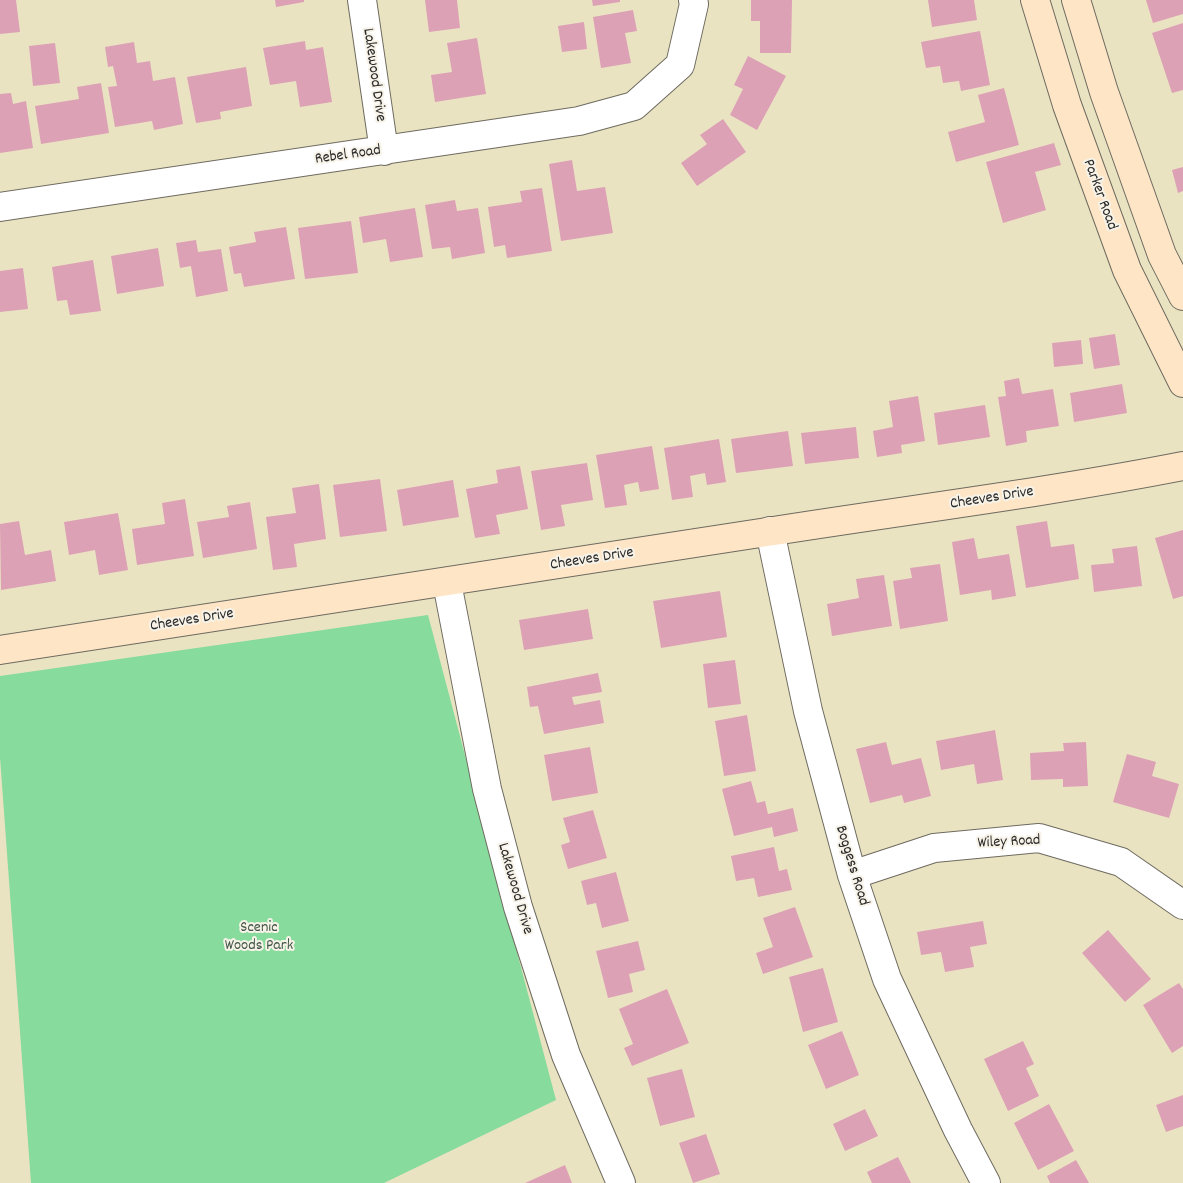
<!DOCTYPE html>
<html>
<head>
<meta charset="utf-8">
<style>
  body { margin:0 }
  canvas { display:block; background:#eae3c2 }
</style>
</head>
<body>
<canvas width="1183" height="1183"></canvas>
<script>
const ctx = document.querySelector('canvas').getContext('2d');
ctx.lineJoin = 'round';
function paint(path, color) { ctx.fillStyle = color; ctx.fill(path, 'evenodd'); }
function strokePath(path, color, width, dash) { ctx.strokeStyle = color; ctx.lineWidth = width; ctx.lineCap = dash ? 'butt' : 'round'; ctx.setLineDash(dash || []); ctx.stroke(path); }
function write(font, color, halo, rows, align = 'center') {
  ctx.font = font + ' Dekko,sans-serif'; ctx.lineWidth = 4; ctx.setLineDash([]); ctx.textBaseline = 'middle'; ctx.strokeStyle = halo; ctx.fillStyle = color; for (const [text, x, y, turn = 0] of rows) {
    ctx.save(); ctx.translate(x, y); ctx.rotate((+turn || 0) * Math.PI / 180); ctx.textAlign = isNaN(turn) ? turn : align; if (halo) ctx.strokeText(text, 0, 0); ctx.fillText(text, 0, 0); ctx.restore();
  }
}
const green = new Path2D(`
  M428 615 556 1100 384 1183H31L0 757V676Z`);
const building = new Path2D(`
  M0 0H16L20 32 0 34Z
  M275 0H304V2L276 7Z
  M425 0H457L460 28 429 32Z
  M592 0H620V2L593 6Z
  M751 0H792L791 53H760V21H751Z
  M928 0H974L977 20 932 27Z
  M1146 0H1183V14L1153 23Z
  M633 10 637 31 625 33 631 63 601 68 593 17Z
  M584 22 587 49 562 52 558 26Z
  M1183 23V90L1172 93 1152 33Z
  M980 31 990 85 961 91 959 81 943 83 940 66 926 68 921 42Z
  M477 38 486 94 435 102 431 75 452 72 447 43Z
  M305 41 306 50 323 47 332 102 300 107 296 81 270 85 263 48Z
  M134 42 137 63 150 61 153 81 175 77 183 124 154 130 152 121 115 127 108 87 117 86 113 66 108 67 105 47Z
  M55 43 60 83 33 86 29 46Z
  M748 56 786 76 757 130 730 115 743 89 734 85Z
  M246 67 252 106 220 112 221 119 196 123 187 77Z
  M101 83 109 133 41 144 35 106 79 99 77 87Z
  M1004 88 1019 145 956 162 948 132 985 122 978 95Z
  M11 93 13 104 26 101 33 148 0 153V94Z
  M723 119 746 152 697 186 681 163 707 144 700 135Z
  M1054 143 1061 165 1035 172 1046 210 1003 223 986 162Z
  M572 160 577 191 605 187 613 233 561 241 549 164Z
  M1183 167V191L1178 193 1172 170Z
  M542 188 552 251 507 258 505 245 494 247 488 207 522 202 520 191Z
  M455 200 457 211 478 208 485 253 452 259 450 247 432 249 425 205Z
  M415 208 423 257 390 262 386 239 363 243 359 217Z
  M351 221 358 273 305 279 298 228Z
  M286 227 295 279 244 287 241 273 234 274 229 247 256 242 254 232Z
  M196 240 198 252 221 249 228 291 196 297 191 266 180 268 176 243Z
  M158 248 164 286 117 294 111 256Z
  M93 260 101 311 70 315 67 300 57 301 52 267Z
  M23 268 28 309 0 312V271Z
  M1115 334 1120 365 1094 369 1089 338Z
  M1081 340 1083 364 1054 367 1052 343Z
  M1019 378 1022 394 1053 389 1059 426 1026 431 1027 442 1006 446 998 397 1006 396 1004 381Z
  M1122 384 1127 413 1074 422 1070 393Z
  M918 396 925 441 901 445 902 453 877 457 873 431 893 427 889 401Z
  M985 405 990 437 938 445 934 413Z
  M856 427 859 458 805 464 801 433Z
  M788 431 793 466 736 473 731 439Z
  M719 439 726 482 707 485 705 473 690 476 693 497 672 500 664 448Z
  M652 446 659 489 640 492 638 482 624 485 627 505 605 508 596 455Z
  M587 463 593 500 561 505 565 526 541 530 531 471Z
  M520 466 528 509 496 515 500 534 475 538 466 489 498 483 496 470Z
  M380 479 387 531 340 537 333 485Z
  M453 480 459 517 403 526 397 490Z
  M319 484 326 539 294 544 297 567 273 570 266 517 296 513 292 488Z
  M185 499 194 556 137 565 132 529 165 524 162 503Z
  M250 502 257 549 203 558 197 522 229 517 227 506Z
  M118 513 128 570 99 575 95 550 69 555 64 522Z
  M19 521 25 555 51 550 56 581 1 590 0 524Z
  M1047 521 1051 547 1074 544 1079 579 1026 588 1016 526Z
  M1183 530V596L1173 599 1155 538Z
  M974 538 978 559 1009 554 1016 596 992 600 991 590 960 595 952 542Z
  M1137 546 1142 586 1094 592 1091 565 1114 563 1112 549Z
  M940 564 948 621 900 629 893 581 912 578 910 568Z
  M884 575 892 626 832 636 827 604 859 598 856 579Z
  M720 591 727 637 661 648 653 601Z
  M588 609 593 639 524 650 519 620Z
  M735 660 741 704 708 708 703 664Z
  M598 673 602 692 572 697 574 705 600 700 604 723 544 734 538 706 530 707 527 687Z
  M747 715 756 771 724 776 715 721Z
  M995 730 1003 780 977 784 974 764 941 770 936 741Z
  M886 742 892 765 921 758 931 796 904 803 902 795 870 803 856 749Z
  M1086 742 1088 786 1063 787V779L1031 780 1030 753 1064 751 1063 743Z
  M590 747 598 793 552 801 544 755Z
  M1127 754 1156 762 1152 776 1179 784 1169 818 1113 802Z
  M751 781 757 803 765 801 768 814 793 808 798 831 774 837 772 827 734 836 722 789Z
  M593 810 607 858 568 869 561 845 570 842 563 818Z
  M774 847 779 871 787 869 792 890 758 897 754 878 736 881 731 856Z
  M616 872 629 921 602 928 596 903 587 905 581 881Z
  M795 907 813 957 763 974 756 953 773 947 763 918Z
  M983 921 987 944 970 947 974 967 945 972 941 952 921 955 917 932Z
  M1108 930 1151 979 1125 1002 1082 953Z
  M638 941 645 970 629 974 633 992 608 998 596 951Z
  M823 968 838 1022 803 1032 789 977Z
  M1179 983 1183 989V1046L1172 1053 1143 1005Z
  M667 989 689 1043 632 1066 624 1048 633 1044 619 1009Z
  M842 1031 859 1075 826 1089 808 1045Z
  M1023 1041 1034 1064 1026 1068 1039 1096 1008 1111 984 1059Z
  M682 1069 695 1117 660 1126 647 1078Z
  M1183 1095V1126L1166 1132 1156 1105Z
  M1049 1104 1074 1151 1038 1170 1014 1123Z
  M865 1109 878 1136 845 1151 833 1124Z
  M706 1134 720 1174 693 1183 679 1143Z
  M898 1157 911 1183H872L867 1172Z
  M1076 1160 1089 1183H1050L1047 1176Z
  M565 1165 572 1183H525Z`);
const street = new Path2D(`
  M362 0 384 151
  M0 207 579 121 634 106 680 65 694 4 693 0
  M770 531 808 711 852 875 887 979 958 1130 986 1183
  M447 583 487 789 518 907 566 1055 621 1183
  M852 875 934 848 1039 838 1121 862 1183 905`);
const secondary = new Path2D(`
  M1035 0 1067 105 1127 270 1183 383
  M1076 0 1104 92 1162 255 1183 296
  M0 650C256 611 512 573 767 532 906 510 1045 493 1183 466`);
const streetNames = [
  ["Lakewood Drive",373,75,82],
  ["Rebel Road",348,156,-8],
  ["Parker Road",1099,195,70],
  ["Cheeves Drive",992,499,-9],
  ["Cheeves Drive",592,560,-9],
  ["Cheeves Drive",192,621,-9],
  ["Wiley Road",1009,843,-3],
  ["Boggess Road",851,866,73],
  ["Lakewood Drive",514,889,74]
];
const parkNames = [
  ["Scenic",259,929],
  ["Woods Park",259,947]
];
paint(green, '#87db9d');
paint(building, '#dda1b6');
strokePath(street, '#6e6b60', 30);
strokePath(secondary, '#6e6b60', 30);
strokePath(street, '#fff', 28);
strokePath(secondary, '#fde5c5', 28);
write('16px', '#2b2b2b', '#f7f3e8', streetNames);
write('16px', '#425748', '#f7f3e8', parkNames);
</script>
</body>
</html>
